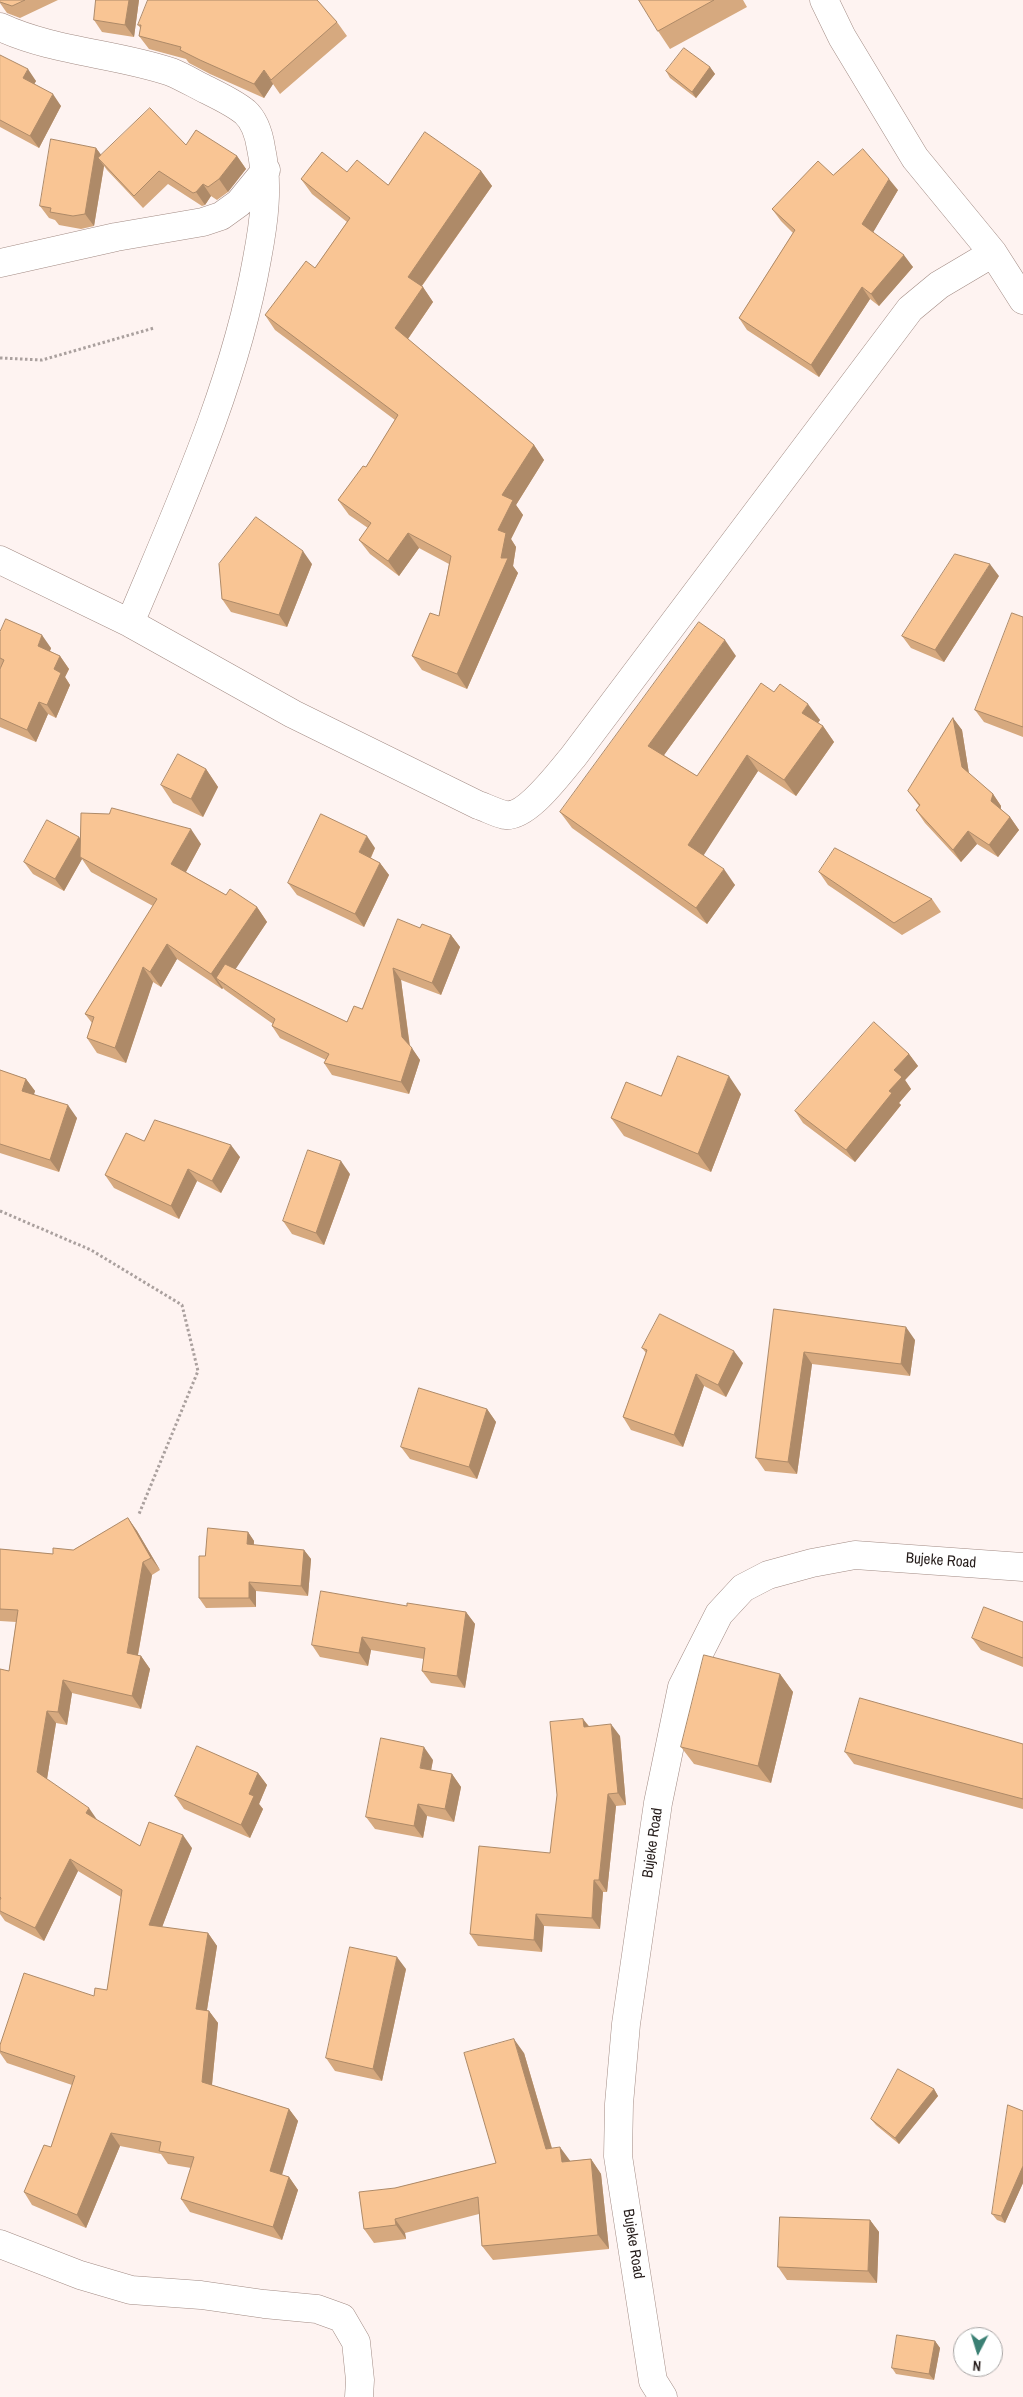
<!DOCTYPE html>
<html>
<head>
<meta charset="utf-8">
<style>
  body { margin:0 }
  #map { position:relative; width:1023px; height:2397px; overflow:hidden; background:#fef3f1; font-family:"Archivo Narrow",sans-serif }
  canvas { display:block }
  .north { position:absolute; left:953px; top:2327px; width:50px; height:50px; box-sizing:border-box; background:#fff; border:1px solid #a8a5a4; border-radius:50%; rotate:185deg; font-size:14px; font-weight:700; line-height:20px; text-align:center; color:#261d1b }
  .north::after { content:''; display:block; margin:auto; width:18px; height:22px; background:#3b8074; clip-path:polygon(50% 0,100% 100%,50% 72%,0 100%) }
</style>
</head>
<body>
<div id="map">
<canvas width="1023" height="2397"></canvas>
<div class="north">N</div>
</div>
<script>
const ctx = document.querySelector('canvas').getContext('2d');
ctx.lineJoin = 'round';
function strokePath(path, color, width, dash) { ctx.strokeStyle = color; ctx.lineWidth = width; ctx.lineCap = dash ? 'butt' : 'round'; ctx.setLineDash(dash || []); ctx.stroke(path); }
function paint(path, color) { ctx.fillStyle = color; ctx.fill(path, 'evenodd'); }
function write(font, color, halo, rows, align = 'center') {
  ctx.font = font + ' "Archivo Narrow",sans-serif'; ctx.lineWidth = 4.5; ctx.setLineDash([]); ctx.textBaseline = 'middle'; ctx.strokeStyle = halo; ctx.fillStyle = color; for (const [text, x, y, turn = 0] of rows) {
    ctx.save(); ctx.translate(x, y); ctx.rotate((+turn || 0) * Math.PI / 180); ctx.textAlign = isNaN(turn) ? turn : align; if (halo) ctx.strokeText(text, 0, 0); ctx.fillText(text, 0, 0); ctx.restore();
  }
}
const path = new Path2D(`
  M0 358 42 360 154 328
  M0 1211 91 1250 182 1305 198 1371 139 1514`);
const minor = new Path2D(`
  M824 0 842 37 915 158 993 253 1023 300
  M0 27C54 52 115 53 171 72 183 77 195 84 207 90 219 96 234 103 245 112 255 121 259 135 261 148 269 186 264 222 257 259 235 384 179 506 130 623
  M0 263 116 237 203 222 221 216 239 203 266 170
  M0 560 130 623 293 714 478 805C487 808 496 813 505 815 527 818 559 773 573 757L910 309 939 285 993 253
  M0 2244 80 2275 131 2290 201 2295 264 2304 317 2309 342 2318 356 2342 360 2380 359 2397
  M663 2397 653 2381 618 2156 619 2104 626 2024 658 1803 682 1687 719 1614 743 1588 768 1575 812 1563 855 1555 1023 1567`);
const wall = new Path2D(`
  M0 0H58L20 18 7 13 0 3Z
  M96 0H139L134 37 102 32 94 20Z
  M639 0H743L747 7 670 49 658 31Z
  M337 22 347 36 280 94 273 84 264 98 210 74 189 63 186 59 149 49 139 36 141 29 138 25Z
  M0 55 36 81 34 84 61 106 39 148 0 127Z
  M710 67 715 74 696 98 670 78 666 71Z
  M186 145 237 156 246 169 228 192 217 200 211 196 205 205 202 206 168 184 143 208 107 170 104 166 94 226 81 229 59 225 55 220 49 218 40 206 96 148 101 155Z
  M481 171 492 186 422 286 433 302 408 339 534 445 544 460 516 505 523 515 511 539 516 547 513 566 518 573 467 689 422 670 412 656 439 616 449 564 419 548 399 576 370 554 359 540 368 528 349 515 338 500 366 467 395 420 275 330 265 315 315 268 347 222 312 194 301 179 347 172 388 185Z
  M833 175 898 190 873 232 913 267 879 306 870 299 819 377 747 330 739 318 793 233 781 221 772 209Z
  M312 564 287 627 231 612 222 599Z
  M999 576 944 662 911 648 902 636Z
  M1023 617V737L984 722 975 710Z
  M0 632 51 648 50 651 60 656 69 669 65 677 70 685 56 718 48 714 36 742 0 727V669L1 667H0Z
  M736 656 664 755 697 776 774 692 820 720 818 723 823 726 834 742 796 796 758 771 703 855 735 885 707 924 572 828 560 812Z
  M953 718 962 730 969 774 993 794 1001 806V809L1010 817 1019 830 998 857 977 844 961 862 925 823 916 810 919 806 908 791Z
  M206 769 218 787 203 817 173 803 161 785Z
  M79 837 81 840 201 844 186 872 226 895 257 907 267 922 235 969 347 1022 362 1009 420 928 451 935 460 947 441 995 401 980 410 1046 420 1060 409 1094 332 1075 324 1063 326 1060 280 1038 272 1026 273 1024 225 990 223 988 222 989 177 959 161 987 153 982 126 1063 97 1053 87 1038 92 1023 85 1014 153 906 91 872 82 859 64 891 33 874 24 862Z
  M375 848 371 858 380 863 389 875 364 927 297 895 288 883Z
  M819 872 932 899 941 912 902 935 828 885Z
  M909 1054 918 1066 905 1080 911 1089 899 1103 901 1105 855 1162 803 1123 795 1111Z
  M0 1070 26 1079 35 1091 34 1094 77 1118 59 1172 0 1153Z
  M741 1094 711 1172 624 1136 611 1118 661 1096Z
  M144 1141 240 1157 221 1193 197 1181 179 1219 114 1188 105 1175Z
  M350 1174 324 1245 292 1234 283 1221Z
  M774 1309 915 1340 910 1376 812 1364 797 1474 765 1471 756 1458Z
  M642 1348 743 1363 726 1397 704 1386 683 1447 631 1430 623 1417 646 1353Z
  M487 1409 496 1422 477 1479 410 1459 401 1447Z
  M128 1518 137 1531 160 1570 152 1575 138 1655 141 1656 150 1669 141 1709 72 1693 67 1725 56 1723 47 1779 97 1820 140 1846 192 1848 162 1927 208 1933 217 1946 207 2010 209 2011 218 2023 212 2085 289 2109 298 2121 282 2175 289 2177 298 2190 282 2240 190 2212 181 2199 191 2168 168 2164 161 2154 120 2146 86 2228 32 2205 24 2192 51 2147 72 2085 7 2063 0 2053V2045L94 1996 107 1990 121 1897 78 1871 44 1941 5 1921 0 1914V1669L9 1671 16 1622 0 1621V1549L53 1554 73 1550Z
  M248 1532 254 1541V1545L304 1550 311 1559 308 1596 256 1591V1607L206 1608 199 1598 205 1556Z
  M407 1606 466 1612 475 1624 465 1688 431 1683 422 1671 424 1659 371 1650 368 1666 320 1657 312 1645Z
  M1023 1622V1667L981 1650 972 1638Z
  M780 1674 793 1692 771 1783 694 1764 681 1747Z
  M583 1719 589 1726 620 1736 626 1805 616 1806 607 1892H603L600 1929 544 1926 542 1952 478 1946 470 1934 550 1853Z
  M1023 1744V1809L854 1764 845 1752Z
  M433 1760 431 1770 452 1774 461 1787 454 1822 427 1816 423 1838 375 1829 366 1817Z
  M258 1773 267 1785 259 1804 263 1809 250 1838 184 1809 175 1796Z
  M406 1969 382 2081 335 2071 326 2058Z
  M524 2053 552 2148 570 2161 591 2159 601 2174 609 2249 493 2260 482 2246 479 2214 405 2233 406 2239 374 2243 364 2229 395 2188 496 2163Z
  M934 2089 938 2096 899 2144 876 2125 871 2119Z
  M1023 2111V2183L1005 2223 997 2220 992 2214Z
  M870 2220 879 2232 877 2283 787 2280 778 2267Z
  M935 2341 940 2348 934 2380 896 2374 892 2368Z`);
const shadedWall = new Path2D(`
  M129 0H139L134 37 125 25Z
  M710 67 715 74 696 98 692 92Z
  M28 69 36 81 31 90 23 78Z
  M264 70 273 84 264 98 254 84Z
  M53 94 61 106 39 148 30 136Z
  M96 148 105 160 98 158 104 166 94 226 85 214Z
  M237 156 246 169 228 192 219 179Z
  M481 171 492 186 418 291 408 277Z
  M889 179 898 190 871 236 862 224Z
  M203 184 211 196 205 205 196 192Z
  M904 255 913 267 879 306 871 294Z
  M423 287 433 302 405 343 395 328Z
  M862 287 870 299 819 377 811 365Z
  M534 445 544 460 516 505 523 515 511 539 516 547 513 566 518 573 467 689 457 674 501 558 498 530 502 495Z
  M408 533 419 548 399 576 388 561Z
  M303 551 312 564 287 627 279 615Z
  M990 564 999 576 944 662 935 650Z
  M42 635 51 648 47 659 38 646Z
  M725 640 736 656 659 762 648 746Z
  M60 656 69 669 65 677 70 685 56 718 47 705 54 669Z
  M39 702 48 714 36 742 27 730Z
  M808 704 820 720 813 729 802 713Z
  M953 718 962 730 970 780 962 767Z
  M823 726 834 742 796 796 784 780Z
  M747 755 758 771 700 861 688 845Z
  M206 769 218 787 203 817 191 799Z
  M993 794 1001 806 1000 814 991 801Z
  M1010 817 1019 830 998 857 989 845Z
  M191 829 201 844 182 879 171 864Z
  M968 831 977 844 961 862 953 850Z
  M367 836 375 848 367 865 359 852Z
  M79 837 87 850 80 857 82 859 64 891 55 879Z
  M380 863 389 875 364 927 355 914Z
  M724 869 735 885 707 924 696 908Z
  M257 907 267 922 225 985 216 978 223 988 222 989 211 974Z
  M451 935 460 947 441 995 432 983Z
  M167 944 177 959 161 987 150 972Z
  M143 967 153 982 126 1063 115 1048Z
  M393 968 401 980 410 1049 402 1037Z
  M412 1048 420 1060 409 1094 401 1082Z
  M909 1054 918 1066 905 1080 911 1089 899 1103 901 1105 855 1162 846 1150 889 1091 894 1070Z
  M729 1076 741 1094 711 1172 698 1154Z
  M26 1079 35 1091 31 1103 22 1091Z
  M68 1105 77 1118 59 1172 50 1160Z
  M231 1145 240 1157 221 1193 212 1181Z
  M341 1161 350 1174 324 1245 316 1233Z
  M188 1169 197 1181 179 1219 171 1206Z
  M906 1327 915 1340 910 1376 901 1364Z
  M734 1351 743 1363 726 1397 718 1385Z
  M804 1352 812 1364 797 1474 788 1462Z
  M696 1374 704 1386 683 1447 674 1435Z
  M487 1409 496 1422 477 1479 469 1467Z
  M128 1518 137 1531 160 1570 151 1558Z
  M248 1532 254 1541 253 1554 247 1544Z
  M304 1550 311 1559 308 1596 301 1586Z
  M143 1562 152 1575 136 1665 127 1653Z
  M249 1582 256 1591V1607L249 1598Z
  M466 1612 475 1624 465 1688 457 1676Z
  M362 1637 371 1650 368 1666 359 1653Z
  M141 1656 150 1669 141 1709 132 1696Z
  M780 1674 793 1692 771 1783 758 1766Z
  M63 1680 72 1693 67 1725 58 1712Z
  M47 1711 56 1723 46 1785 37 1772Z
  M583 1719 592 1731 584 1727Z
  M611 1724 620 1736 626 1805 618 1793Z
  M424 1747 433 1760 429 1781 420 1768Z
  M258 1773 267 1785 259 1804 263 1809 250 1838 241 1825 249 1794Z
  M452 1774 461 1787 454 1822 445 1809Z
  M608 1794 616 1806 607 1892 599 1880Z
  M418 1804 427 1816 423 1838 414 1826Z
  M89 1808 98 1821 86 1813Z
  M183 1835 192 1848 158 1938 149 1925Z
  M70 1859 78 1871 44 1941 35 1928Z
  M594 1880 603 1892 600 1929 592 1918Z
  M536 1914 544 1926 542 1952 534 1940Z
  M208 1933 217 1946 205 2022 196 2009Z
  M397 1957 406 1969 382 2081 373 2069Z
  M209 2011 218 2023 211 2094 202 2082Z
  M514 2039 524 2053 556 2163 546 2149Z
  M934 2089 938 2096 899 2144 895 2138Z
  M289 2109 298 2121 279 2184 270 2171Z
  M111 2133 120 2146 86 2228 77 2215Z
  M560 2147 571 2162H562Z
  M591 2159 601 2174 609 2249 598 2235Z
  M1023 2166V2183L1005 2223 1001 2216Z
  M289 2177 298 2190 282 2240 273 2227Z
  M395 2219 405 2233 406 2239 396 2225Z
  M870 2220 879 2232 877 2283 868 2271Z
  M935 2341 940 2348 934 2380 929 2374Z`);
const building = new Path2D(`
  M0 0H25L12 6 0 2Z
  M96 0H129L125 25 94 20Z
  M148 0H317L337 22 271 80 264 70 254 84 200 60 180 50 181 47 139 36 141 25H138Z
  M639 0H714L658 31Z
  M684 48 710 67 692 92 666 71Z
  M0 55 28 69 23 78 53 94 30 136 0 120Z
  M150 108 186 145 196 130 237 156 219 179 208 187 203 184 196 192 193 193 159 171 134 196 98 158Z
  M425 132 481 171 408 277 423 287 395 328 534 445 502 495 513 500 498 530 506 533 501 558H508L457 674 412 656 430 613 439 616 451 556 408 533 388 561 359 540 371 523 338 500 363 466 366 467 398 415 265 315 306 261 315 268 350 218 301 179 322 152 347 172 357 160 388 185Z
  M51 139 96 148 85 214 73 216 50 212 51 208 40 206Z
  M863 149 889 179 862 224 904 255 871 294 862 287 811 365 739 318 795 230 772 209 818 161 833 175Z
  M256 517 303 551 279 615 222 599 219 564Z
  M955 554 990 564 935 650 902 636Z
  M1012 613 1023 617V727L975 710Z
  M6 619 42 635 38 646 60 656 54 669 61 673 47 705 39 702 27 730 0 718V669L4 660 0 658V632Z
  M699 622 725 640 648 746 697 776 761 683 774 692 780 684 808 704 802 713 823 726 784 780 747 755 688 845 724 869 696 908 560 812Z
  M953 718 962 767 993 794 991 801 1010 817 989 845 968 831 953 850 916 810 920 805 908 791Z
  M178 754 206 769 191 799 161 785Z
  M112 808 191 829 171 864 226 895 230 889 257 907 211 974 167 944 150 972 143 967 115 1048 87 1038 94 1017 85 1014 157 899 80 857 81 813 109 814Z
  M321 814 367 836 359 852 380 863 355 914 288 883Z
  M47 820 79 837 55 879 24 862Z
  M835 848 932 899 894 923 819 872Z
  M398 919 420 928 422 924 451 935 432 983 393 968 402 1037 412 1048 401 1082 324 1063 329 1054 272 1026 275 1019 216 978 225 964 347 1022 354 1006 362 1009Z
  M874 1022 909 1054 894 1070 902 1077 889 1091 892 1093 846 1150 795 1111Z
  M678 1056 729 1076 698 1154 611 1118 626 1082 661 1096Z
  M0 1070 26 1079 22 1091 68 1105 50 1160 0 1144Z
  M155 1120 231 1145 212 1181 188 1169 171 1206 105 1175 126 1133 144 1141Z
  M308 1150 341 1161 316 1233 283 1221Z
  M774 1309 906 1327 901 1364 804 1352 788 1462 756 1458Z
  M660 1314 734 1351 718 1385 696 1374 674 1435 623 1417 647 1350 642 1348Z
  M419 1388 487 1409 469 1467 401 1447Z
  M128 1518 151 1558 143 1562 127 1653 141 1656 132 1696 63 1680 58 1712 47 1711 37 1772 89 1808 86 1813 140 1846 149 1822 183 1835 149 1925 208 1933 196 2009 209 2011 202 2082 289 2109 270 2171 289 2177 273 2227 181 2199 194 2157 159 2151 161 2142 111 2133 77 2215 24 2192 44 2145 51 2147 75 2076 0 2051V2045L24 1973 94 1996 95 1988 107 1990 122 1890 70 1859 35 1928 0 1911V1900L1 1898 0 1897V1669L9 1671 18 1610 0 1609V1549L53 1554V1548L73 1550Z
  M208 1528 248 1532 247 1544 304 1550 301 1586 249 1582V1598H199V1556H205Z
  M321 1591 407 1606V1603L466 1612 457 1676 422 1671 425 1648 362 1637 359 1653 312 1645Z
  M984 1607 1023 1622V1658L972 1638Z
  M704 1655 780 1674 758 1766 681 1747Z
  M860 1698 1023 1744V1799L845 1752Z
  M583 1719 584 1727 611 1724 618 1793 608 1794 599 1880H594L592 1918 536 1914 534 1940 470 1934 479 1846 550 1853 557 1795 550 1722Z
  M381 1738 424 1747 420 1768 452 1774 445 1809 418 1804 414 1826 366 1817Z
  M197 1746 258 1773 249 1794 254 1796 241 1825 175 1796Z
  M350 1947 397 1957 373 2069 326 2058Z
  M514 2039 546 2149 560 2147 562 2162 591 2159 598 2235 482 2246 478 2197 395 2219 396 2225 364 2229 359 2192 395 2188 496 2163 464 2053Z
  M898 2069 934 2089 895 2138 871 2119Z
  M1008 2105 1023 2111V2166L1001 2216 992 2214Z
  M780 2217 870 2220 868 2271 778 2267Z
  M897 2335 935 2341 929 2374 892 2368Z`);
const streetNames = [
  ["Bujeke Road",941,1561,4],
  ["Bujeke Road",653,1843,-82],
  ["Bujeke Road",633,2244,81]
];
strokePath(minor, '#a28b84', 29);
strokePath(path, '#aaa09e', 3, [2.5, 2.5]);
strokePath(minor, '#fff', 28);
paint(wall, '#d6a97f');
paint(shadedWall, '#ae8a68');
paint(building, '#f9c594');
strokePath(building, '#ae8a68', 1);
write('15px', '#261d1b', '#fff', streetNames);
</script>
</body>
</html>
